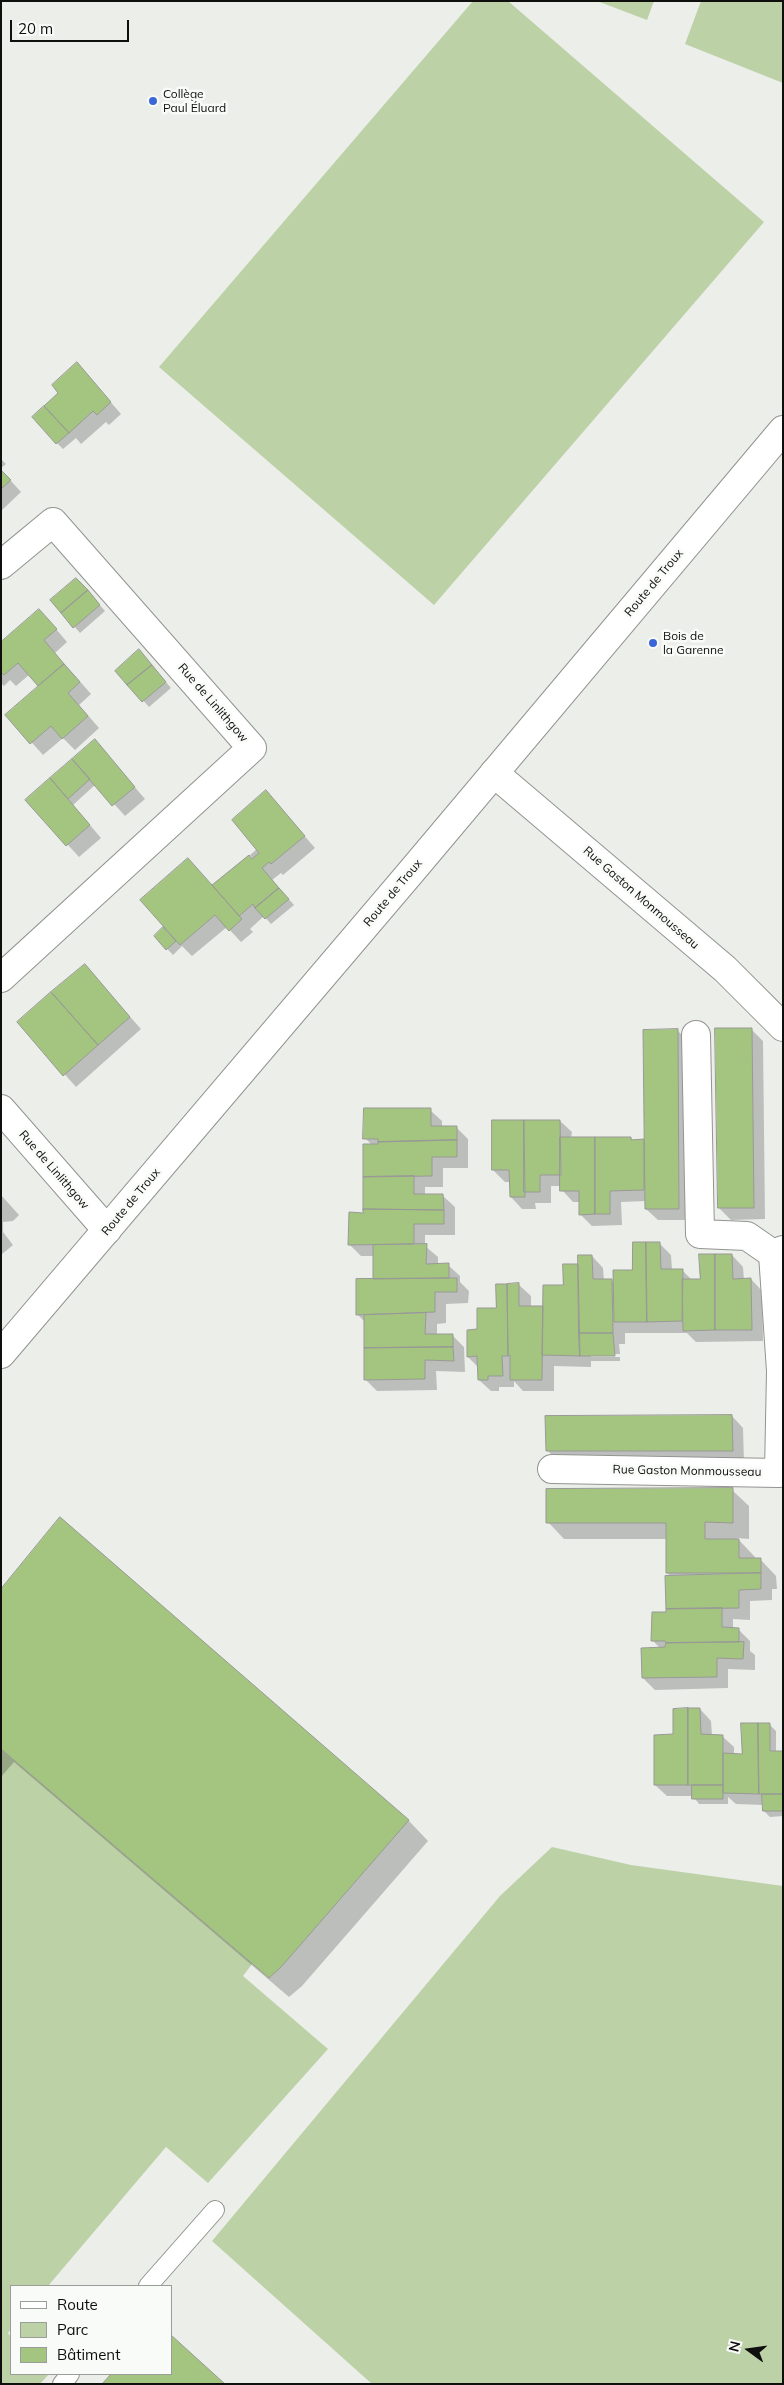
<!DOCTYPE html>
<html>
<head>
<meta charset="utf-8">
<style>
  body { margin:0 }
  #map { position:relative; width:784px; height:2385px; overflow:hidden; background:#eceeea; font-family:Mulish,sans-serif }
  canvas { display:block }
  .frame { position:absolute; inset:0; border:2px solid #0f0f0e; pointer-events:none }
  .legend { position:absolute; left:10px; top:2285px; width:162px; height:90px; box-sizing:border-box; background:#f9fbf8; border:1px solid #9b9d9a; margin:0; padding:6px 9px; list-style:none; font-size:15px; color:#0f0f0e }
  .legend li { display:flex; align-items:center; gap:10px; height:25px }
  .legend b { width:25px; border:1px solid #9b9d9a }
  .north { position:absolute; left:724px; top:2325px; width:50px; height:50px; -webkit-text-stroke:4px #f9fbf8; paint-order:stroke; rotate:284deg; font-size:14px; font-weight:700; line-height:20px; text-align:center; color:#0f0f0e }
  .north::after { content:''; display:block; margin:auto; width:18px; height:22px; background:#0f0f0e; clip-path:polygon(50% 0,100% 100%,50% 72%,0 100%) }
  .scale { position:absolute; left:10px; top:20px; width:119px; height:22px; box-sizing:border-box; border:2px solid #0f0f0e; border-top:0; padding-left:6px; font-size:15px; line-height:18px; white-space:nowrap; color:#0f0f0e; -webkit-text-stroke:4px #f9fbf8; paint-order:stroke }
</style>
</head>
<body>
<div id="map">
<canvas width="784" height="2385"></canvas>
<div class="frame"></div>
<ul class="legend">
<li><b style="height:6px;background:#fff"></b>Route</li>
<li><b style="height:14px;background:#bdd1a7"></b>Parc</li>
<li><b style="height:14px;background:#a4c57f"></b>Bâtiment</li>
</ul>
<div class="north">N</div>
<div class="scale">20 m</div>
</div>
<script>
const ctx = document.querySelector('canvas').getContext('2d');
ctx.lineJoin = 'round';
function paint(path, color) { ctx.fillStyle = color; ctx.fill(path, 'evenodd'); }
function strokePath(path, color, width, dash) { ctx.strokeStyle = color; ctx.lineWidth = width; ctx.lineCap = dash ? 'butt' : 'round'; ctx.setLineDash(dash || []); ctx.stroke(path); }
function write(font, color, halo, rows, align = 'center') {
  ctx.font = font + ' Mulish,sans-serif'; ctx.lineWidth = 5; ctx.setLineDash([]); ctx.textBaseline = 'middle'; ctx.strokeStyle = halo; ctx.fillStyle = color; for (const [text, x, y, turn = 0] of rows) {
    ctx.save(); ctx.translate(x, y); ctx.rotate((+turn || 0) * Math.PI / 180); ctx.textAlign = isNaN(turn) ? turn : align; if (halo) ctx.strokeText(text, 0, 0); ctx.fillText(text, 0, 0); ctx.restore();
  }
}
const green = new Path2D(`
  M473 1H508L764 222 434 605 159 367Z
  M597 1H654L647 20Z
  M701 1H783V83L685 44Z
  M1 1749 252 1964 243 1976 328 2049 208 2183 166 2147 48 2286H11V2329L8 2333 11 2337V2374H49L40 2384H1Z
  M552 1847 631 1865 783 1886V2384H372L212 2241 500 1896Z`);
const shadow = new Path2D(`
  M88 376 121 414 109 425 106 422 81 444 76 438 63 449 57 443 60 393Z
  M1 459 6 464 1 468Z
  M1 470 21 492 1 511Z
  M82 585 105 611 80 633 51 600Z
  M51 623 67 642 55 653 91 694 79 705 99 728 75 750 63 738 43 755 7 715 40 686 30 674 16 686 10 680 4 686 1 683V644Z
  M145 657 171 688 149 707 117 671Z
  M95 741 145 799 125 816 96 784 73 805 101 838 79 857 27 800Z
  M266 792 315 848 283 875 281 873 272 880 294 905 271 924 264 916 250 929 253 932 241 942 227 927 192 956 182 946 173 955 155 936 170 935 213 886 249 857 253 859 250 855 257 849Z
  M84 965 141 1029 76 1087 18 1022Z
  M751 1029 763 1041 765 1219 731 1220 719 1208Z
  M677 1030 689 1042 690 1220H658L646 1209V1201L621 1202 622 1225 592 1226 580 1214V1202H573L562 1190V1186H551V1203H535L536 1209H522L511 1197 510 1182H505L493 1170 560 1121 572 1132 571 1138H631L634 1141H645Z
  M430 1110 442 1121V1127H456L468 1139V1168H443V1187H425V1196H443L455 1207V1235H425V1246L438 1257V1265H448L460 1276V1282L469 1291 468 1303 446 1304V1323L437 1324V1335H452L464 1347 465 1372 436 1371 437 1390 377 1391 365 1379V1322L357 1314 374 1280V1256H361L350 1245 364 1214 372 1145 365 1138Z
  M1 1195 19 1215 13 1221 3 1222V1232L13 1245 1 1255Z
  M659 1243 671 1255 672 1270H682L692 1280H701L732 1255 743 1267 744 1280 751 1279 762 1291 763 1341 696 1342 687 1333H625V1344H619L620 1354H591V1357H620V1361H591V1367L554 1366V1391H523L514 1381V1387H499V1391H491L479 1380 478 1367 468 1357 478 1331 519 1285 531 1296V1307H544L564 1286V1265H579L592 1256 603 1268 604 1281H614L633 1272Z
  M732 1416 743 1428 744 1463 559 1462 547 1450Z
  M732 1490 749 1506V1539L737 1538 755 1557V1559H760L776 1576 777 1589H772V1600L750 1601V1620L733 1619V1629H738L750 1641V1651L755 1655V1670L728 1669V1688L655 1690 643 1678 660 1648 652 1640 667 1613 672 1577 667 1573V1539H564L548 1522Z
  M61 1518 409 1821 428 1841 302 1986 289 1997 14 1762 1 1777V1591Z
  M700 1709 711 1721 712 1736H722L734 1747V1755H743L770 1725 776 1731V1752H783V1816L770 1817 764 1811V1805L736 1804 728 1797V1804H699L693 1796H667L655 1785 674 1736Z
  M113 2374H171L224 2384H104Z`);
const building = new Path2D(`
  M77 362 111 402 97 415 93 411 69 433 44 406 58 393 52 385Z
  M44 406 69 433 56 444 32 417Z
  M1 470 11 480 1 489Z
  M76 578 88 590 61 613 50 600Z
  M88 590 100 605 73 628 61 613Z
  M39 609 57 629 44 640 64 664 38 686 18 663 4 675 1 672V642Z
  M139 649 152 665 127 685 115 671Z
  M64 664 80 682 68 693 88 716 62 739 51 726 30 744 5 715Z
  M152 665 166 682 142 702 127 685Z
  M95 739 135 787 112 806 72 759Z
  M72 759 90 779 68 799 50 778Z
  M50 778 90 825 66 846 25 800Z
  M266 790 305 836 271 864 269 862 262 868 279 888 255 908 253 904 239 916 212 885 249 855 252 859 259 853 232 820Z
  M188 858 242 919 229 931 215 915 180 945 140 900Z
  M279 888 289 899 265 919 255 908Z
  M163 927 176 941 166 950 154 936Z
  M85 964 130 1017 98 1045 51 992Z
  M51 992 98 1045 63 1076 17 1022Z
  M715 1028H752L754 1208H718Z
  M678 1029 679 1209H645L643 1030Z
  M364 1108H431V1126H457V1140L378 1142V1139H363Z
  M492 1120H524L525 1197H510L509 1170H492Z
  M524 1120H560L561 1175H540V1192H524Z
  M560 1137H595V1214L579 1215V1191H560Z
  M595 1137H631V1140L644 1139V1190L610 1191V1214H595Z
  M457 1140V1157H432V1176L363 1177V1144H378V1142Z
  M414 1176V1194H443L444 1210 363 1209V1177Z
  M363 1209 444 1210V1224H414V1244L348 1245 349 1212 363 1213Z
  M633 1242H646L647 1322H614L613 1270H632Z
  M646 1242H660L661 1269H683L682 1321 647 1322Z
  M427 1244 426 1264 449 1263V1278L373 1279V1245Z
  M699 1254H715V1330L683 1331 682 1279H700Z
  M715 1254H732L733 1279 751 1278 752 1330H715Z
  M578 1255H592L593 1279H612L613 1333H579Z
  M563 1264H578L580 1356 542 1355 543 1285H563Z
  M449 1278H457V1292H435V1312L356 1315V1279Z
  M519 1283V1306H543L542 1380H510V1355L508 1356 507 1284Z
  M496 1284H507L508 1356H502L503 1376H488V1380H478L477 1356 467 1357V1330L477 1329V1308H496Z
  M426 1313 425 1334H453V1347L364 1348V1315Z
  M579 1333H613L615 1356H580Z
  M453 1347 454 1361 425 1360V1379L364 1380V1348Z
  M732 1415 733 1451H546L545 1416Z
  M733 1488V1523L705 1522V1539H739V1558H761V1573H666V1523H546V1489Z
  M60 1517 409 1820 282 1966 269 1978 1 1749V1589Z
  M761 1573V1589L739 1590V1608L666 1609 665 1576Z
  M722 1608V1627L739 1628V1642L666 1643 665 1641H651L652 1612H666V1609Z
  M744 1642 743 1659 717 1658V1677L642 1678 641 1648 665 1647 666 1643Z
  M688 1708V1785H654V1735L673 1734V1709Z
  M688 1708H700L701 1734 723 1735V1785H688Z
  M741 1723H758L759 1794 723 1793V1753L742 1754Z
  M758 1723H770V1751H783V1794H759Z
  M692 1785H723V1799H692Z
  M762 1794H783V1811H763Z
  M171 2335 225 2384H102L111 2374H171Z`);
const lane = new Path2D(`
  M148 2286 215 2210
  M62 2384 70 2374`);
const street = new Path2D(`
  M1 565 53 522 252 748 1 978
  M494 773 725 969 783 1027
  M696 1035 700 1234 747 1236 773 1254
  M1 1109 107 1230
  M783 1250 773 1254 781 1371H783
  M552 1469 779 1473 781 1371`);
const secondary = new Path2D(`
  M1 1354 411 872 783 430`);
const markers = [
  [153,101,5,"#3b66d7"],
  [653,643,5,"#3b66d7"]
];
const poiNames = [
  ["Collège",163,94],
  ["Paul Éluard",163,108],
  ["Bois de",663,636],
  ["la Garenne",663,650]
];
const streetNames = [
  ["Route de Troux",654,583,-50],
  ["Rue de Linlithgow",213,703,49],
  ["Route de Troux",393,893,-50],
  ["Rue Gaston Monmousseau",641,898,41],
  ["Rue de Linlithgow",54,1170,49],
  ["Route de Troux",131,1202,-50],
  ["Rue Gaston Monmousseau",687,1471,1]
];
paint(green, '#bdd1a7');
paint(shadow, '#0003');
paint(building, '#a4c57f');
strokePath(building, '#989996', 1);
strokePath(lane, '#929491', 20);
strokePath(street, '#929491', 30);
strokePath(secondary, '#929491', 30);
strokePath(lane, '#fff', 18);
strokePath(street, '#fff', 28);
strokePath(secondary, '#fff', 28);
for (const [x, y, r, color] of markers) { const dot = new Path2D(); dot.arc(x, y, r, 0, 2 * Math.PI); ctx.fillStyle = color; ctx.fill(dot); strokePath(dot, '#f9fbf8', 2); }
write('12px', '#0f0f0e', '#f9fbf8', poiNames, 'left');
write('12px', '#0f0f0e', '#f9fbf8', streetNames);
</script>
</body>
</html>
